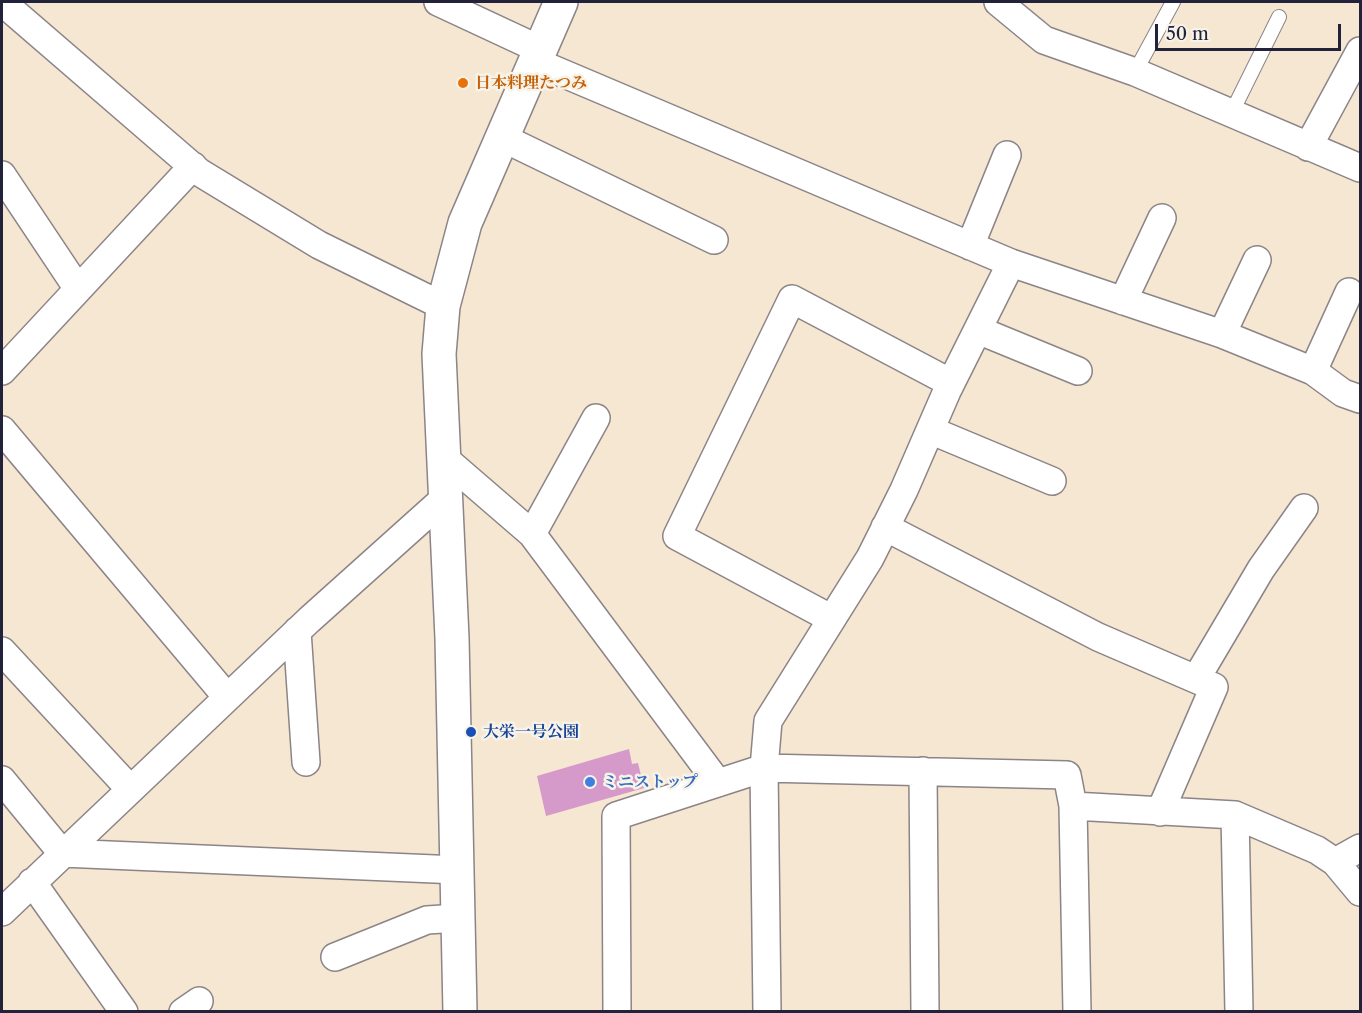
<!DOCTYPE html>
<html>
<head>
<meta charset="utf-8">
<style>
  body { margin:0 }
  #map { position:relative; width:1362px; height:1013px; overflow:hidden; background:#f5e7d2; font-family:"Libre Caslon Text",serif }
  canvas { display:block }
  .frame { position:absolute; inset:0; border:3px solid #22223b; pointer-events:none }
  .scale { position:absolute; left:1155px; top:24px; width:186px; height:27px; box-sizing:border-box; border:3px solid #22223b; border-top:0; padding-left:8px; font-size:18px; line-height:21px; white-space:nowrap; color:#22223b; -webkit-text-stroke:4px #f7f3e8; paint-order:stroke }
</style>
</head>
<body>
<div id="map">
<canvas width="1362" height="1013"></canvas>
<div class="frame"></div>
<div class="scale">50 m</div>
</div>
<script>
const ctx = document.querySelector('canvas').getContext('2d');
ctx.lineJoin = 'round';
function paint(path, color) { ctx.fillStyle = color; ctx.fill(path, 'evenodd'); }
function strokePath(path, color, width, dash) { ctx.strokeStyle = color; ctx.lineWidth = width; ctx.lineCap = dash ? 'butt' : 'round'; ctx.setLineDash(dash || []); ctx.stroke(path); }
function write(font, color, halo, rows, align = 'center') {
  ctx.font = font + ' "Libre Caslon Text","Noto Serif JP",serif'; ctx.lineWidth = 5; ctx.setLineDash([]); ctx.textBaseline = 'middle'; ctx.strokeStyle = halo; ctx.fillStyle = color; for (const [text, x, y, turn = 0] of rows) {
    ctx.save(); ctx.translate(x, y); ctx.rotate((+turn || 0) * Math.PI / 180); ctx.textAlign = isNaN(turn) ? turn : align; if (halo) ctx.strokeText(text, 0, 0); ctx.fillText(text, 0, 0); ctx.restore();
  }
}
const building = new Path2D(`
  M629 749 632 764 638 763 644 788 546 816 537 776Z`);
const lane = new Path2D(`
  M1135 72 1173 2
  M1232 112 1279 17`);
const street = new Path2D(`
  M2 2 199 172 319 245 443 306
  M438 2 541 50
  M998 2 1044 40 1135 72 1360 168
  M536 62 1011 263 1222 334 1313 371
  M503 138 714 240
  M1308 147 1360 51
  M2 175 78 289
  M970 246 1007 155
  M1349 292 1313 371 1343 393 1360 399
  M1123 301 1162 218
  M978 330 1078 371
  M1222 334 1257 260
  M2 371 193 166
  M2 430 227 697
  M930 430 1052 481
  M444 458 532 534 718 783
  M885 527 1098 637 1214 687 1160 812
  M532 534 596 418
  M832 619 677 536 792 299 951 383
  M297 631 306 762
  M2 651 130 789
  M1196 679 1261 569 1304 508
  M923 771 925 1012
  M2 780 62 853 458 870
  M1073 806 1077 1012
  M1235 815 1239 1012
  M1335 862 1360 848
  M32 882 124 1012
  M2 912 309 620 445 498
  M335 957 427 920 458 918
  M183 1012 199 1001
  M617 1012 616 816 764 768 1067 775 1073 806 1235 815 1317 850 1335 862 1360 892
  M767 1012 764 768 768 721 870 558 904 490 947 391 1011 263`);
const primary = new Path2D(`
  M460 1012 452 638 439 354 443 306 465 223 561 2`);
const markers = [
  [463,83,6,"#e8710a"],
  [471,732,6,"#1a4fb4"],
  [590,782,6,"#3f7fe0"]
];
const foodNames = [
  ["日本料理たつみ",475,83]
];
const transitNames = [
  ["大栄一号公園",483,732]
];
const shopNames = [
  ["ミニストップ",602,782]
];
paint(building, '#d599ca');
strokePath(lane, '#8c8486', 16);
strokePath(street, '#8c8486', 30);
strokePath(primary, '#8c8486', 36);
strokePath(lane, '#fff', 14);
strokePath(street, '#fff', 27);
strokePath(primary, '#fff', 33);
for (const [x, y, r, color] of markers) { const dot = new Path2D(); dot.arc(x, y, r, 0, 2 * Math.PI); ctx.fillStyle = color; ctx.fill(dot); strokePath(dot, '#f7f3e8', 2); }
write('bold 16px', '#c56008', '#f7f3e8', foodNames, 'left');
write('bold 16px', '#164399', '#f7f3e8', transitNames, 'left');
write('bold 16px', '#366cbe', '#f7f3e8', shopNames, 'left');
</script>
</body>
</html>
